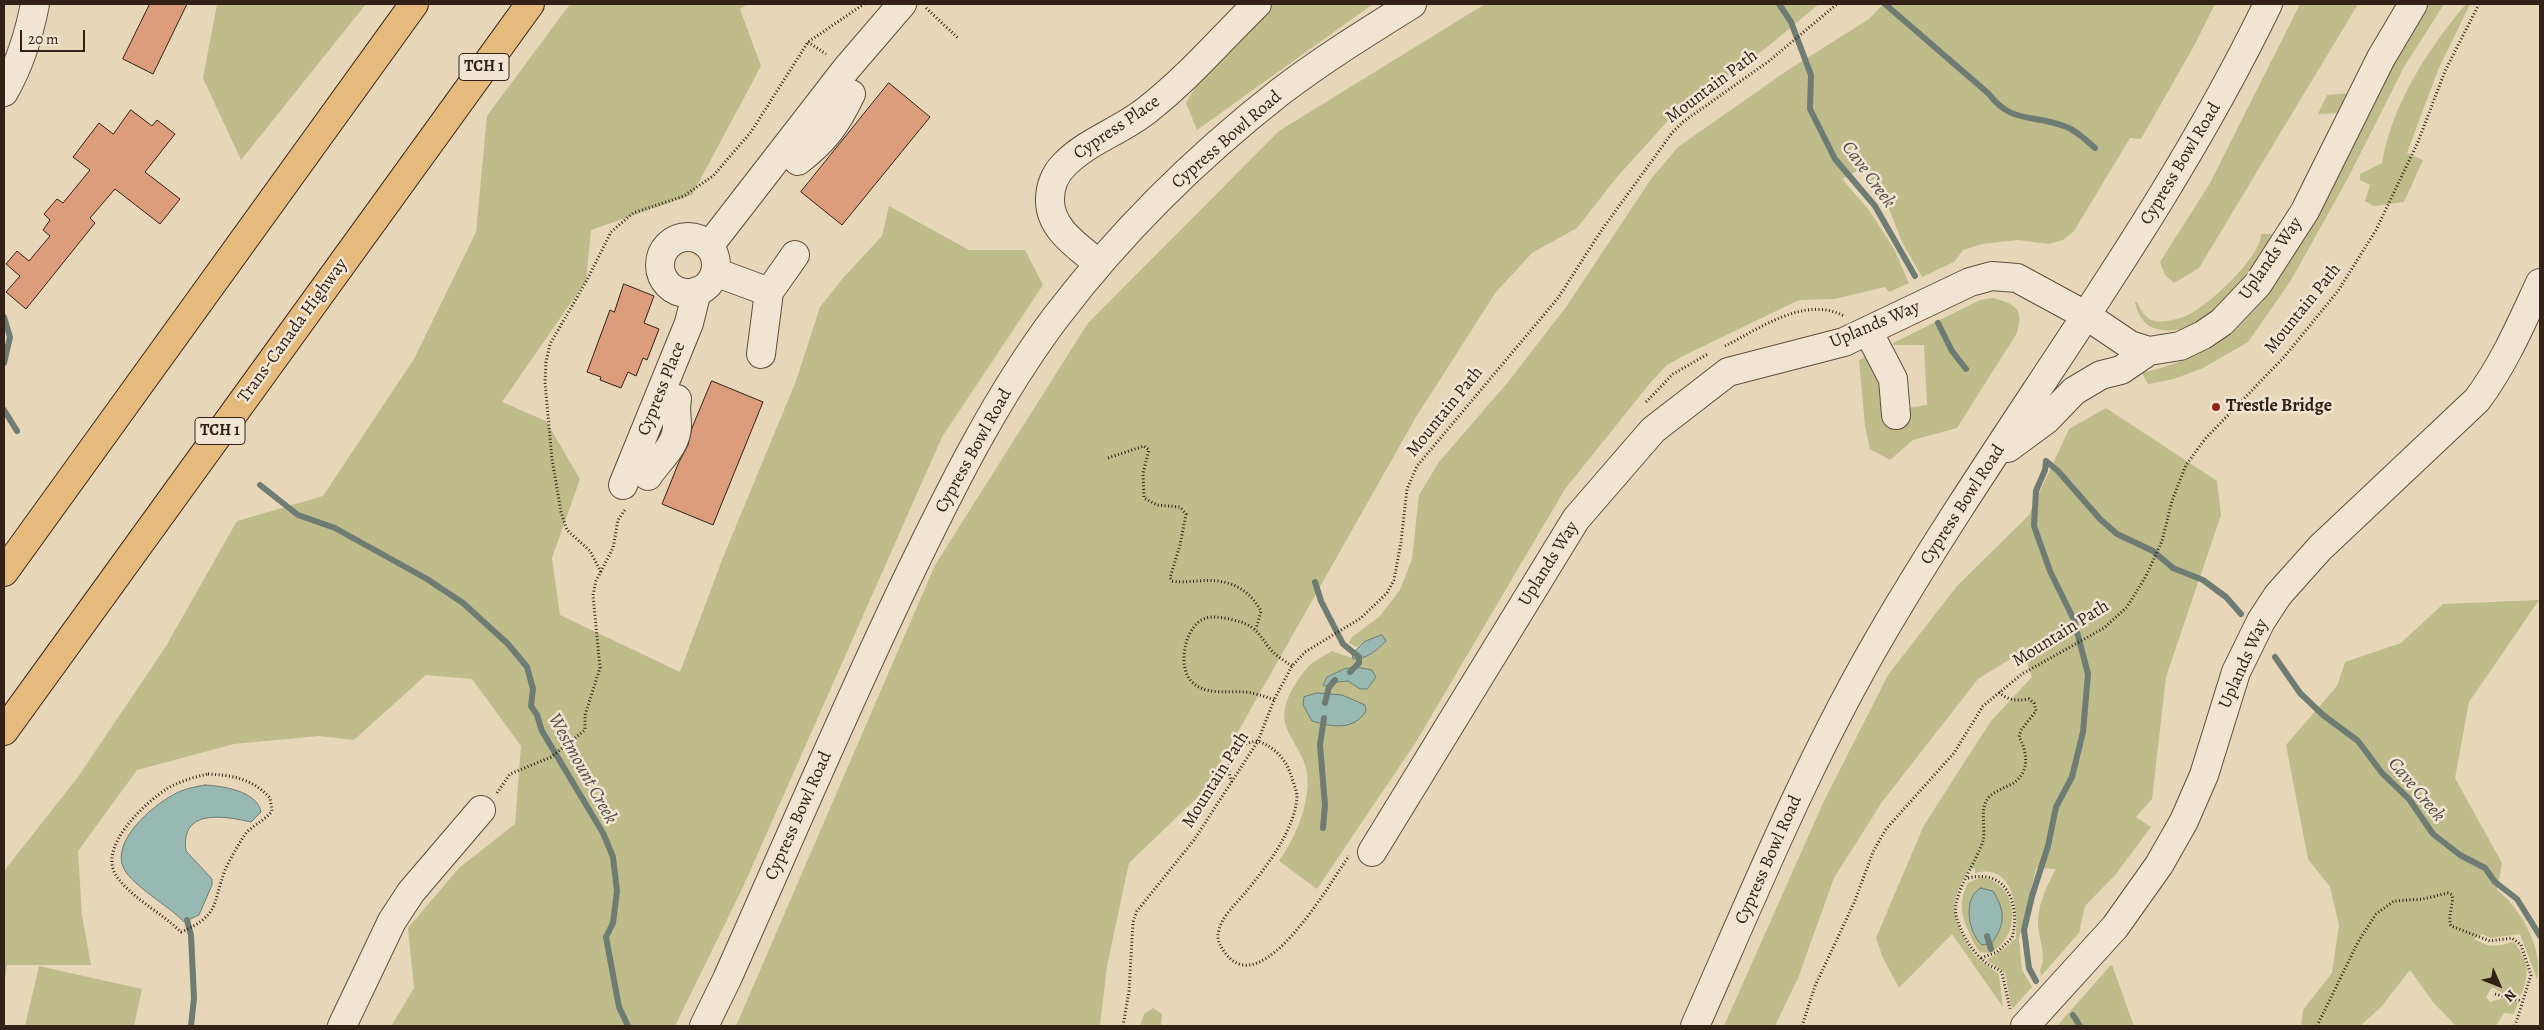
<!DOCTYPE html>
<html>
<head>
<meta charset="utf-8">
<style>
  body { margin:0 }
  #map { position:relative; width:2544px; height:1030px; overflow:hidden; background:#e8d6b9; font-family:Alegreya,serif }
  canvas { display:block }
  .frame { position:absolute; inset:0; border:5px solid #332117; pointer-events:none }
  .north { position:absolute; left:2474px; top:960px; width:50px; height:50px; -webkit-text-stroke:4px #f0e4d2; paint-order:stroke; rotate:134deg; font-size:14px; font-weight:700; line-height:20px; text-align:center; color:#332117 }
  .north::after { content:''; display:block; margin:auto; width:18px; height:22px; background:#332117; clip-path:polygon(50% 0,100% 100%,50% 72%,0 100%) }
  .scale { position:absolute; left:20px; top:30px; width:65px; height:22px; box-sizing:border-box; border:2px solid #332117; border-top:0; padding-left:6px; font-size:15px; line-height:18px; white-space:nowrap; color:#332117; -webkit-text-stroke:4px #f0e4d2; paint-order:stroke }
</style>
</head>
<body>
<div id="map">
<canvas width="2544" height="1030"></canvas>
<div class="frame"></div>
<div class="north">N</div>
<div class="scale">20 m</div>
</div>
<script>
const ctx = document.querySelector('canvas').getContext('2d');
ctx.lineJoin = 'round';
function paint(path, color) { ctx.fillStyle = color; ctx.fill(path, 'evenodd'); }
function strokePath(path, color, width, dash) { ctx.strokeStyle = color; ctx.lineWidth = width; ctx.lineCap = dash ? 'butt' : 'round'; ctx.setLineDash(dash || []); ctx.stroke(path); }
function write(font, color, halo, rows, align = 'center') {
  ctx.font = font + ' Alegreya,serif'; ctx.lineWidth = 5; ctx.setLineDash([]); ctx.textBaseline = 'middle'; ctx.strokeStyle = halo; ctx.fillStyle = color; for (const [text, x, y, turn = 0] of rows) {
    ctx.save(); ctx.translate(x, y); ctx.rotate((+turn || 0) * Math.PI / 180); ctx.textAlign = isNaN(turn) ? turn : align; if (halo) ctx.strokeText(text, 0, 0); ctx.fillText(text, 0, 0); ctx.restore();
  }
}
const green = new Path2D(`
  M217 4H366L241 160 203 78Z
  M570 4H748L740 9 761 66 692 195 591 230 586 281 502 402 546 421 580 479 552 558 560 615 680 672 724 555 796 381 820 307 843 278 882 236 889 206 969 250H1025L1043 285 942 437 743 887 675 1026H391L414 988 408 928 459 868 515 824 521 746 472 679 426 675 354 740 319 736 234 744 137 770 78 851 82 915 91 965H7L4 987V871L78 777 166 646 237 521 323 496 414 359 476 232 487 116Z
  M1272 4H1373L1197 130 1186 103 1204 73Z
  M1485 4H1819L1766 48 1675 113 1617 177 1577 228 1532 253 1496 292 1416 417 1205 790 1129 863 1107 966 1100 1026H736L935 565 1088 323 1279 131Z
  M1883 4H2215L2194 46 2141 139 2130 138 2074 231 2063 240 2048 244 2018 240 1982 244 1963 250 1954 262 1922 277 1902 242 1886 201 1861 169 1842 179 1869 210 1894 249 1909 283 1889 292 1885 287 1834 299 1799 300 1687 354 1667 365 1651 382 1565 489 1416 742 1317 889 1279 861C1296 838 1313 797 1306 768 1302 752 1289 738 1285 723 1281 704 1295 682 1307 668 1313 661 1324 656 1332 651 1358 661 1366 662 1386 641L1364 642 1357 647 1349 643 1352 637 1379 617 1400 590 1412 559 1419 495 1439 462 1508 382 1566 307 1651 179 1678 147 1785 72 1869 19ZM1356 667 1360 689 1348 681 1337 682 1327 677 1344 669Z
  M2300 4H2358L2199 268 2174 283 2165 275 2160 262 2210 183Z
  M2427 4H2444L2404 67 2348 178 2290 282 2248 342 2203 368 2174 379 2148 384 2142 373C2179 364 2211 352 2240 325 2282 285 2305 229 2332 178 2362 119 2394 61 2427 4Z
  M2466 4H2470L2438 70 2407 153 2423 160 2404 202 2374 206 2365 201 2370 185 2360 180V174L2382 163C2392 104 2428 49 2466 4Z
  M2352 93 2342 113 2318 114 2327 95Z
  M2261 234H2278C2255 269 2209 336 2162 330 2146 328 2138 317 2135 302H2137C2141 310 2145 318 2154 321 2164 323 2179 319 2188 315 2208 306 2262 256 2261 234Z
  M1993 298C2015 304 2024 308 2017 333L1957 428 1913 440 1890 460 1870 449 1865 426 1859 360 1871 354 1907 408 1927 405 1924 345H1894L1893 343 1980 300Z
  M2106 408 2217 481 2221 515 2166 677 2152 799 2136 817 2151 827 2116 874 2085 906 2079 933 2041 976 2040 970C2048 956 2037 937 2038 921 2038 904 2048 883 2056 869L2036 868 2019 939 2022 970 2032 987 2013 1008 2011 1005 2005 973 1987 960 2005 948 2016 938C2018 912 2015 862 1975 873V868L1968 870C1955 896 1949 904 1961 932 1966 942 1970 951 1977 958 1984 965 1993 968 1999 975L2003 1007 1952 934 1899 988 1883 958 1876 938 1924 825 1991 721 2032 677 2023 651 1978 679 1882 802 1834 878 1798 978 1775 1026H1724L1824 801 1888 675 1957 586 2029 515 2069 429Z
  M2539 600 2469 702 2455 778 2502 863 2497 890C2520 907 2544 949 2537 979L2520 934 2491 938 2482 934 2474 939C2488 947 2496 948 2511 942L2515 943C2529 963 2530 976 2520 996L2502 993 2492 987 2486 997 2490 1002 2504 998 2518 1002 2514 1014 2504 1013 2496 1026H2456L2433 1002 2410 970 2381 1007 2360 1026H2301L2303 1010 2332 973 2339 925 2330 887 2308 859 2286 745 2337 686 2345 662 2401 643 2443 604Z
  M1981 877C2018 883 2024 935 1990 953L1980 952 1976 947C1965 924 1955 908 1968 883Z
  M2112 965 2134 1026H2057L2110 966Z
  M39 966 142 989 134 1026H25Z
  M1153 1008 1162 1014 1161 1026H1140L1144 1014Z`);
const water = new Path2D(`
  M1382 635 1386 641C1376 651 1367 659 1353 659L1352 654 1364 642Z
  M1356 667 1372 670 1376 677 1367 689H1360L1348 681 1337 682 1329 687 1323 685 1327 677 1344 669Z
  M1317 693 1342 695 1365 705 1366 711C1354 731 1332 727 1312 721L1303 705 1304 697Z
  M205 785C223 786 257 791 261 812L251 822C224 816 180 808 186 851L212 879V885L199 915 184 922C169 906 133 886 124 869 110 842 152 806 173 795 183 789 194 787 205 785Z
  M1981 888 1993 891C2006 912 2005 924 1992 943L1982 945C1968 933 1962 897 1981 888Z`);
const stream = new Path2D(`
  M1779 4 1791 22 1811 75 1810 109 1835 159 1875 206 1915 276
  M1885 4 1989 94C2011 124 2033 114 2064 126 2076 130 2086 140 2095 148
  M4 317 10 337 4 363
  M1938 323 1952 351 1966 369
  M4 410 17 431
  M2046 461 2058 471 2100 519 2117 534 2153 551 2173 568 2203 580 2226 597 2241 614
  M260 485 298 515 335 528 427 579 463 603 508 644 527 667 533 689 531 706 537 715 542 731 603 833 613 857 617 891 613 923 606 937 619 1007 628 1026
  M1315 582 1321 601 1343 644 1359 657V663L1350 672
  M2275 657 2300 693 2323 715 2358 741 2382 773 2409 799 2433 834 2460 855 2485 868 2495 882 2517 899 2540 936
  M1325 703 1329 687 1335 680
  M1323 828 1325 805 1320 745 1324 718
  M187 920 191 935 194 998 191 1026
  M1987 936 1991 949
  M2036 981 2029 968 2024 930 2032 896 2048 846 2056 807 2072 777 2083 732 2088 674 2074 620 2050 571 2034 526 2036 491 2045 470 2046 461
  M2073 1015 2080 1026`);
const building = new Path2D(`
  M150 4H187L153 74 123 59Z
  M889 83 930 117 842 225 801 192Z
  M131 110 152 126 157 120 175 134 145 172 180 199 160 224 115 189 90 218 95 223 26 309 6 292 20 276 6 264 17 251 29 261 50 236 43 230 50 220 44 214 57 199 63 203 90 170 73 157 99 123 113 134Z
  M624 284 654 296 644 323 659 329 647 360 643 358 636 376 628 372 621 388 600 380 601 377 587 372 610 310 614 312Z
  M712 381 763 402 713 525 662 504 679 462 688 445 692 428Z`);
const path = new Path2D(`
  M926 8 958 38
  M808 42 826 54
  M1725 346C1759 329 1805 295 1844 316
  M1646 402 1673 374 1708 354
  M1108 458 1144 446 1149 450 1143 473 1144 498 1157 505 1180 507 1186 514 1180 545 1170 578 1172 581C1182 583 1190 581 1199 581 1226 578 1248 587 1261 611L1256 629
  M601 572 590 551 567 530 561 512 552 459 545 382 546 362 550 344 587 280 611 232 633 213 684 196 713 176 751 132 808 42 864 4
  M1999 692C2008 701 2018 701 2029 699L2034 703 2036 711 2021 730 2019 737C2027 751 2030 770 2015 782 2008 787 1996 790 1989 797 1979 808 1986 828 1983 841 1976 863 1952 894 1956 915 1960 932 1972 952 1986 963 1991 967 1998 968 2002 973L2010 1009
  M1274 700C1267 697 1260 695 1252 693 1234 689 1208 697 1193 683 1177 669 1184 632 1200 621 1211 613 1229 619 1241 622 1257 627 1261 638 1271 650 1276 656 1285 661 1292 666
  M208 774C232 775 253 779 270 798L272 811C264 822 250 826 244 836 237 847 230 859 225 870 212 905 220 915 181 932 162 913 133 899 117 877 96 847 146 802 168 788 181 781 194 777 208 774Z
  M1232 782C1222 761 1236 743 1258 741 1275 748 1285 758 1291 775 1293 782 1297 791 1297 797 1295 830 1265 869 1245 893 1236 904 1222 916 1219 930 1216 940 1220 946 1226 954 1263 1002 1331 881 1349 856
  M497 793 510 774 551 757 585 730V715L600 668 593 595 596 581 613 548 618 520 625 510
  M1968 878C2007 868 2021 906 2012 938L1997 952 1981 958
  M2495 994 2522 1001
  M1123 1026 1129 991 1133 922 1137 911 1194 840 1258 741 1274 700 1292 666 1305 652 1361 618 1387 593 1394 580 1401 542 1407 489 1417 466 1558 298 1601 231 1672 133 1683 122 1769 61 1837 4
  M1802 1026 1815 986 1854 903 1873 852 1886 829 1954 753 1983 706 2022 674 2104 628 2127 607 2146 576 2162 541 2172 501 2186 465 2205 439 2285 356 2338 291 2376 230 2418 142 2445 71 2479 4
  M2317 1026 2358 942 2376 914 2394 901 2423 899 2448 893 2452 895C2454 905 2447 916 2451 926L2490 941 2512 938 2521 945 2531 975 2515 1026`);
const minor = new Path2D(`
  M4 92C20 64 29 35 35 4
  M798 161C825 140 836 125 851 94
  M660 265a28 28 0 1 1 56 0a28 28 0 1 1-56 0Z
  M709 246 847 68 902 4
  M1099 264C1079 247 1049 229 1050 199 1050 187 1055 174 1064 165 1087 141 1121 131 1147 110 1187 79 1221 39 1257 4
  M715 272 769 292
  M1868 331 1893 379 1896 415
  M761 354 769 292 795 255
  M2008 448 2046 420 2074 391 2101 375 2121 370 2149 351
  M648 476C657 461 677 446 677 426 677 416 675 410 677 399
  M623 485 689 323 697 291
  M1372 852 1576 519 1653 430 1728 372 1844 342 1970 282 1992 276 2017 278 2087 316 2130 345 2149 351 2180 346 2203 335 2222 322 2258 284 2305 211 2381 58 2413 4
  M342 1026 392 921 411 892 481 810
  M704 1026 727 979C787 845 844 710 908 577 951 488 996 397 1056 317 1120 233 1197 157 1280 92 1322 60 1367 32 1412 4
  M1695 1026C1754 893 1809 758 1883 632 2007 420 2161 226 2268 4
  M2025 1026 2115 927 2159 865 2184 821 2204 775 2236 672 2261 621 2278 595 2320 548 2477 400C2504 364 2521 324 2540 283`);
const highway = new Path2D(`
  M4 572 414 4
  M4 731 530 4`);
const markers = [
  [2216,407,5,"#8f2418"]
];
const shields = [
  [484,67,50],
  [220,431,50]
];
const shieldNames = [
  ["TCH 1",484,67],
  ["TCH 1",220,431]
];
const streetNames = [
  ["Mountain Path",1712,87,-37],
  ["Cypress Place",1117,128,-34],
  ["Cypress Bowl Road",1227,140,-41],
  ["Cypress Bowl Road",2181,164,-59],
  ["Uplands Way",2271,259,-55],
  ["Mountain Path",2303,309,-51],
  ["Uplands Way",1875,325,-23],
  ["Trans-Canada Highway",293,331,-54],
  ["Cypress Place",662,389,-68],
  ["Mountain Path",1445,412,-51],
  ["Cypress Bowl Road",974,451,-61],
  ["Cypress Bowl Road",1963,505,-57],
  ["Uplands Way",1549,564,-58],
  ["Mountain Path",2061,634,-32],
  ["Uplands Way",2244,664,-66],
  ["Mountain Path",1216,780,-58],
  ["Cypress Bowl Road",799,816,-66],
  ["Cypress Bowl Road",1769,860,-66]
];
const poiNames = [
  ["Trestle Bridge",2226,407]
];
const waterNames = [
  ["Cave Creek",1868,175,54],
  ["Westmount Creek",582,769,61],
  ["Cave Creek",2416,790,50]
];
paint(green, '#bebc8a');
paint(water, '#97b9b1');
strokePath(water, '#6f7c73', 1);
strokePath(stream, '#6f7c73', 6);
paint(building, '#dc9d7c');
strokePath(building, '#332117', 1);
strokePath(minor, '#604e40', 30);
strokePath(highway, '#332117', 30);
strokePath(path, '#332117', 3, [1, 2.5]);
strokePath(minor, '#f0e4d2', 28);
strokePath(highway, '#e4bb7c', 28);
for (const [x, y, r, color] of markers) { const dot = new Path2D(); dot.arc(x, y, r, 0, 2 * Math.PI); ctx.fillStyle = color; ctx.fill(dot); strokePath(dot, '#f0e4d2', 2); }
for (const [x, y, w] of shields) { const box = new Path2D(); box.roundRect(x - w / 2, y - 13.5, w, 27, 4); ctx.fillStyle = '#f0e4d2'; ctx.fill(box); strokePath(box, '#332117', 1); }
write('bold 16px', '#332117', null, shieldNames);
write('18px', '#332117', '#f0e4d2', streetNames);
write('bold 18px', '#332117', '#f0e4d2', poiNames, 'left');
write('italic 19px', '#514f45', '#f0e4d2', waterNames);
</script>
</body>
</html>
